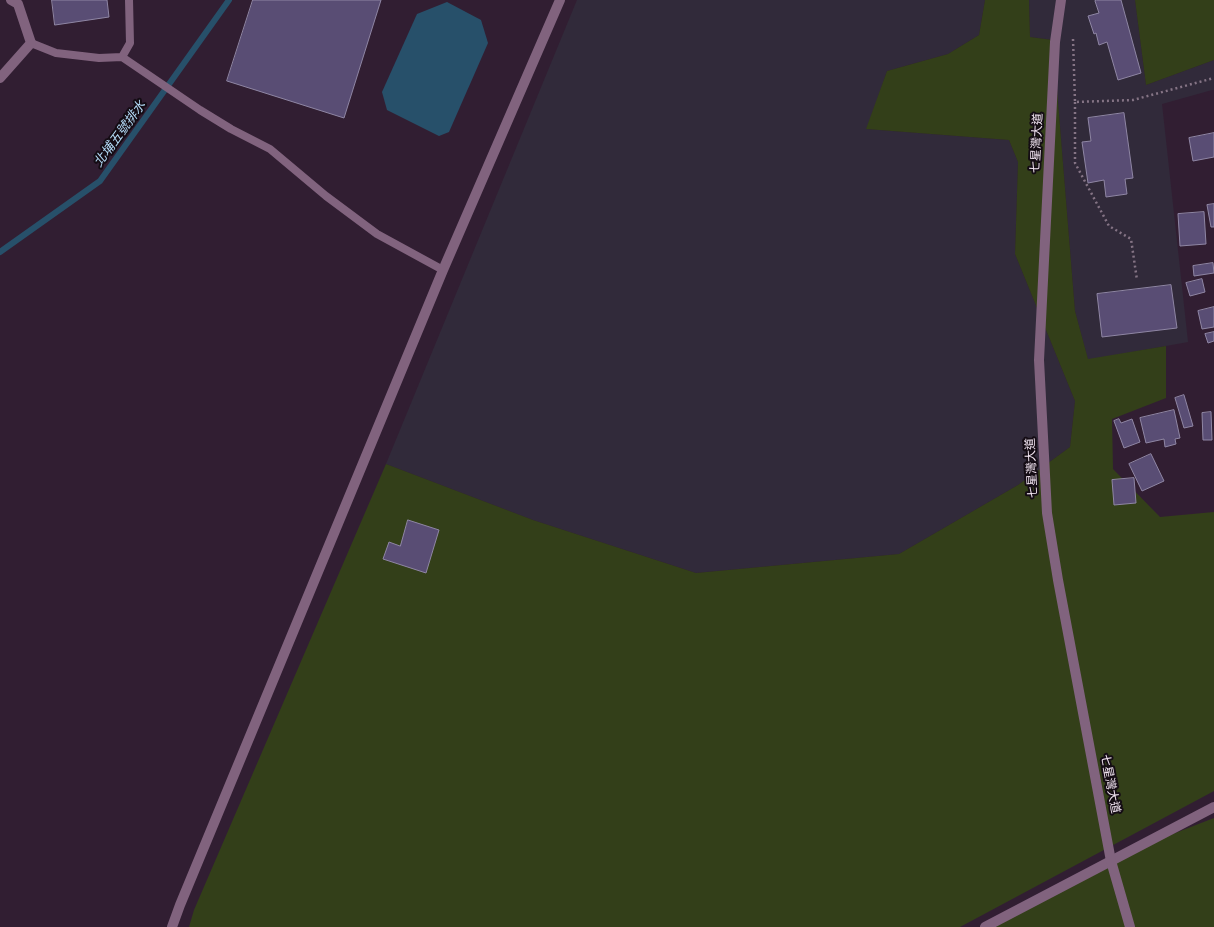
<!DOCTYPE html>
<html>
<head>
<meta charset="utf-8">
<style>
  body { margin:0 }
  canvas { display:block; background:#311e32 }
</style>
</head>
<body>
<canvas width="1214" height="927"></canvas>
<script>
const ctx = document.querySelector('canvas').getContext('2d');
ctx.lineJoin = 'round';
function paint(path, color) { ctx.fillStyle = color; ctx.fill(path, 'evenodd'); }
function strokePath(path, color, width, dash) { ctx.strokeStyle = color; ctx.lineWidth = width; ctx.lineCap = dash ? 'butt' : 'round'; ctx.setLineDash(dash || []); ctx.stroke(path); }
function write(font, color, halo, rows, align = 'center') {
  ctx.font = font + ' "PT Sans","Noto Sans TC",sans-serif'; ctx.lineWidth = 4; ctx.setLineDash([]); ctx.textBaseline = 'middle'; ctx.strokeStyle = halo; ctx.fillStyle = color; for (const [text, x, y, turn = 0] of rows) {
    ctx.save(); ctx.translate(x, y); ctx.rotate((+turn || 0) * Math.PI / 180); ctx.textAlign = isNaN(turn) ? turn : align; if (halo) ctx.strokeText(text, 0, 0); ctx.fillText(text, 0, 0); ctx.restore();
  }
}
const industrial = new Path2D(`
  M577 0H985L979 35 948 54 887 71 867 129 1009 140 1018 162 1015 254 1075 401 1070 447 1018 485 899 554 696 573 533 520 386 464Z
  M1029 0H1135L1146 85 1214 60V90H1212L1162 104 1188 342 1088 360 1075 311 1053 40 1030 37Z`);
const green = new Path2D(`
  M985 0H1029L1030 37 1053 40 1075 311 1088 359 1166 346V398L1112 419 1113 469 1160 517 1214 512V791L960 927H189L194 910 386 464 533 520 696 573 899 554 1018 485 1070 447 1075 401 1015 254 1018 162 1009 140 866 129 887 71 948 54 979 35Z
  M1135 0H1214V60L1146 85Z
  M1214 818V927H985L1098 863Z`);
const water = new Path2D(`
  M447 2 481 20 488 43 449 132 439 136 387 110 382 92 417 14Z`);
const stream = new Path2D(`
  M0 252 100 181 229 0`);
const building = new Path2D(`
  M52 0H107L109 17 55 25Z
  M253 0H381L344 118 227 81Z
  M1097 0H1121L1141 73 1118 80 1107 42 1099 45 1096 33 1094 34 1088 16 1099 13 1095 1Z
  M1124 113 1133 178 1125 179 1127 194 1106 197 1104 180 1088 183 1082 142 1091 141 1088 118Z
  M1214 133V157L1193 161 1189 138Z
  M1214 204V227H1211L1207 205Z
  M1204 212 1206 244 1180 246 1178 214Z
  M1213 263 1214 273 1194 276 1193 266Z
  M1202 279 1205 292 1190 296 1186 283Z
  M1171 285 1177 328 1102 337 1097 294Z
  M1214 307V327L1202 329 1198 311Z
  M1214 332V341L1208 343 1205 334Z
  M1184 395 1193 426 1184 428 1175 398Z
  M1174 410 1180 438 1175 439 1176 444 1165 447 1164 439 1146 443 1140 418Z
  M1211 412 1212 440H1203L1202 413Z
  M1119 419 1121 423 1132 419 1140 442 1124 448 1114 421Z
  M1151 454 1164 481 1142 491 1129 464Z
  M1134 478 1136 503 1114 505 1112 480Z
  M408 520 439 530 426 573 383 559 389 542 400 546Z`);
const path = new Path2D(`
  M1073 39 1075 102 1133 100 1214 78
  M1075 102V163L1109 226 1131 239 1137 280`);
const service = new Path2D(`
  M31 43 56 53 99 58 122 57 130 43 129 0
  M122 57 200 110 231 129 270 149 326 196 377 234 443 270`);
const minor = new Path2D(`
  M0 78 31 43 18 4 11 0
  M985 927 1214 807`);
const tertiary = new Path2D(`
  M1061 0 1055 42 1039 360 1047 513 1058 580 1111 861 1130 927
  M172 927 180 905 443 270 560 0`);
const streetNames = [
  ["七星灣大道",1037,143,-87],
  ["七星灣大道",1032,468,-93],
  ["七星灣大道",1110,784,79]
];
const waterNames = [
  ["北埔五號排水",120,134,-54]
];
paint(industrial, '#312a3a');
paint(green, '#333f19');
paint(water, '#27506a');
strokePath(stream, '#27506a', 6);
paint(building, '#594d74');
strokePath(building, '#8f86a4', 1);
strokePath(path, '#857485', 2.5, [2, 3]);
strokePath(service, '#81637e', 8);
strokePath(minor, '#81637e', 10);
strokePath(tertiary, '#81637e', 10);
write('12px', '#f4e7f4', '#140c14', streetNames);
write('italic 13px', '#b4dbf7', '#140c14', waterNames);
</script>
</body>
</html>
